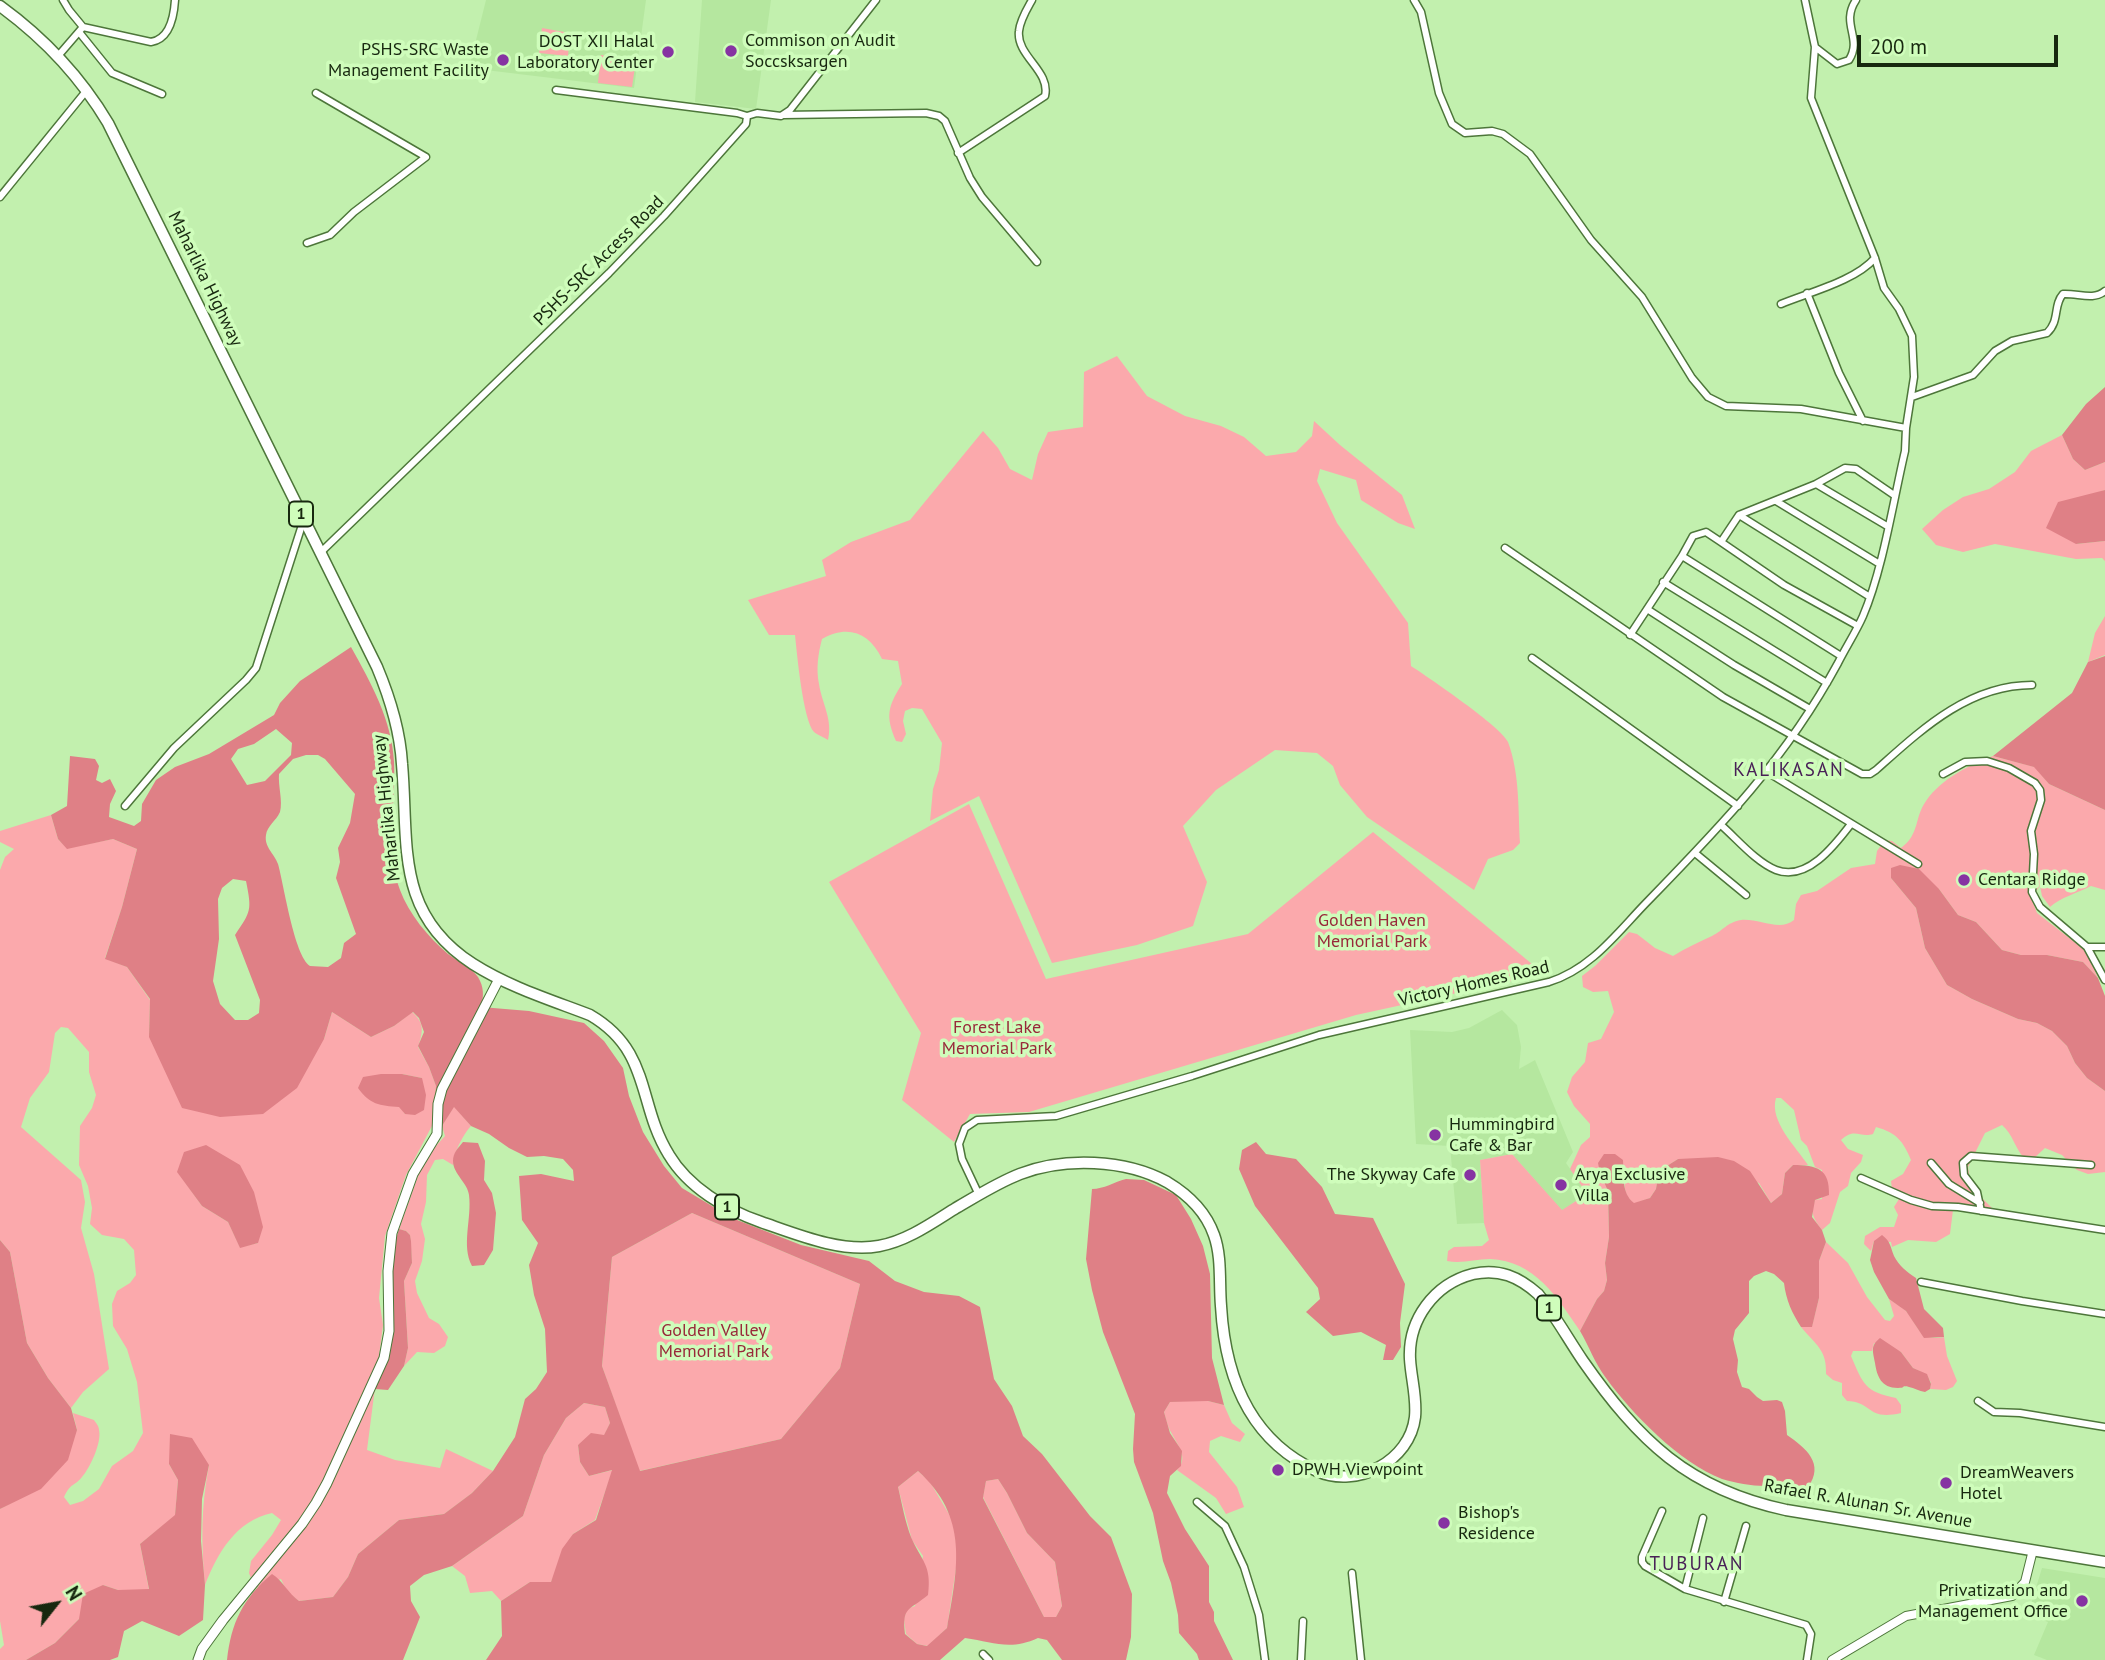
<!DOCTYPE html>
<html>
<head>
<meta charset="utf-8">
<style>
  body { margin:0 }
  #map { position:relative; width:2105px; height:1660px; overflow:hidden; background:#c2f0ae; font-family:"PT Sans",sans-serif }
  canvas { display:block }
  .north { position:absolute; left:21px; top:1569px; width:70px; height:70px; -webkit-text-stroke:5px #cffdbb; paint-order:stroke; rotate:59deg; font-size:19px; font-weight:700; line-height:28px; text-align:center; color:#17280f }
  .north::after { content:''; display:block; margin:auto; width:24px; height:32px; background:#17280f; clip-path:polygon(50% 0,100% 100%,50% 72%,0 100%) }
  .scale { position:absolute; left:1857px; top:35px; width:201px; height:32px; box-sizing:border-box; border:4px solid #17280f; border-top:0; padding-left:9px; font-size:21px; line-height:24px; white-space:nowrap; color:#17280f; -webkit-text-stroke:5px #cffdbb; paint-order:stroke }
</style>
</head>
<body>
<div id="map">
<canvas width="2105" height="1660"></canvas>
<div class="north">N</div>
<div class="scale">200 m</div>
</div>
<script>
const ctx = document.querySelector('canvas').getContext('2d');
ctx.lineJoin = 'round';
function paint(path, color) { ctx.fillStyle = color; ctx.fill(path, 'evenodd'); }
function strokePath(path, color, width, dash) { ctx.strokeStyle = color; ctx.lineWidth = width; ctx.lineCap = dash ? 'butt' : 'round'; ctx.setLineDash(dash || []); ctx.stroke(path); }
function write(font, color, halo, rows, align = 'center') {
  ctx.font = font + ' "PT Sans",sans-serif'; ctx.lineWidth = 7; ctx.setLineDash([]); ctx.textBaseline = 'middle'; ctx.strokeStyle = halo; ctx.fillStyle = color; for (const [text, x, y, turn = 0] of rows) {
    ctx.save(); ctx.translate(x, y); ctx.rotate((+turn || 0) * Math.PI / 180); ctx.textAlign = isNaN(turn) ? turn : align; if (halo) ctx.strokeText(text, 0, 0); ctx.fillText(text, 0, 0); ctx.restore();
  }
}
const built = new Path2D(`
  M486 0H646L634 88 469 68Z
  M702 0H771L756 109 695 102Z
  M1502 1010 1517 1025 1521 1047 1519 1069 1535 1060 1573 1152 1566 1163 1587 1193 1562 1211 1512 1154 1480 1160 1484 1223 1457 1224 1450 1146 1416 1144 1410 1030 1452 1032 1469 1028Z
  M2042 1568 2105 1578V1660H2047L2034 1655 2048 1622 2028 1614Z`);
const green = new Path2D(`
  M542 28 570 33 568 56 539 53Z
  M601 55 636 60 632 87 598 83Z
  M1117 356 1147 396 1185 416 1221 426 1244 437 1266 456 1296 452 1312 436 1314 421 1340 445 1402 495 1415 529 1398 523 1361 500 1356 480 1320 469 1317 481 1337 523 1408 623 1411 666C1428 677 1503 728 1508 742 1520 774 1518 810 1520 843L1513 850 1488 859 1474 890 1367 817 1340 785 1333 766 1317 753 1275 750 1216 790 1183 826 1207 882 1193 926 1137 945 1052 963 979 796 930 821 933 789 939 770 942 743 922 709 912 708 905 711 903 721 906 734 902 742 896 741C885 716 888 706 902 684L898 661 882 659C870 633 848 624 822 639 818 654 816 669 819 684 822 704 833 719 828 740 824 737 817 735 814 732 803 720 797 654 795 635H769L748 600 826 576 822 560 851 542 910 520 983 431 998 448 1010 469 1032 480 1038 454 1048 432 1083 427 1084 372Z
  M2062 435 2073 459 2085 470 2105 462V490L2089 496 2076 544 2105 541V561L2102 558 2076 559 1995 544 1963 552 1936 545 1922 529 1943 510 1963 497 1989 489 2015 472 2031 451Z
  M2105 616V655L2088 662 2095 633Z
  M1993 756 2035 767 2049 784 2105 810V890L2091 886C2078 893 2061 897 2050 907L2042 896 2040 886 2031 897 2037 913 2086 951 2098 978 2083 962 2047 955H2021L2002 950 1976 922 1958 915 1939 889 1891 878 1916 908 1925 948 1947 985 1972 999 2018 1019 2037 1023 2052 1031 2067 1046 2075 1063 2087 1078 2105 1091V1172L2088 1174 2077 1170 2062 1155 2045 1148 2033 1159H2025C2015 1149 2013 1134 2002 1125L1985 1133 1968 1167 1971 1187 2000 1216 1953 1210 1950 1234 1936 1242 1908 1240 1892 1247 1891 1242 1874 1241 1871 1251 1864 1244 1865 1236 1880 1227H1894L1898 1215 1894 1207 1899 1199 1892 1189 1891 1181 1903 1174 1911 1160C1903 1141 1897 1133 1876 1127L1873 1134C1859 1138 1855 1127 1841 1140L1848 1149 1863 1155 1861 1162 1851 1173 1848 1186 1840 1192 1830 1223 1822 1230C1814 1219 1810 1214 1815 1200L1822 1199V1170L1815 1167 1807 1146 1801 1140 1794 1110 1781 1098H1776C1769 1121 1796 1147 1808 1165H1793L1785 1173 1782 1194 1771 1203 1759 1183 1690 1159H1678L1659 1171 1656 1189 1650 1198 1634 1204C1625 1196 1624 1189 1625 1178L1600 1173 1608 1191 1609 1237 1605 1263 1607 1280 1604 1291 1597 1299 1580 1331C1557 1297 1535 1261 1490 1259 1475 1259 1462 1264 1447 1261L1448 1251 1454 1247 1482 1246 1489 1240 1484 1223 1480 1160 1512 1154 1562 1210 1587 1194 1570 1169 1581 1145 1590 1137V1124L1574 1106 1567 1092 1572 1077 1585 1062 1588 1043 1601 1039 1614 1012 1608 991 1593 992 1583 987 1582 976 1595 966 1629 932 1637 934 1655 948 1673 956C1686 948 1699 942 1712 936 1724 930 1726 923 1741 920 1758 918 1780 932 1794 920L1796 904 1801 895 1817 891 1851 868 1875 864 1877 851 1885 840 1892 841 1901 848C1920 834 1914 818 1926 801 1942 778 1968 766 1993 756Z
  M969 804 1046 979 1248 934 1373 832 1544 974 1356 1015 1029 1112 970 1114 954 1142 902 1100 921 1033 829 882Z
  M51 815 58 839 67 848 113 839 137 849 122 907 105 958 127 967 150 1000 149 1037 324 1039 332 1012 371 1037 394 1026 412 1012C425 1023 423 1032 418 1047L429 1067 436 1086 433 1124 406 1175 385 1236 379 1298 383 1325 367 1450 395 1460 440 1468 446 1449 493 1471 472 1493 444 1514 399 1520 358 1554 348 1577 333 1597 299 1601 287 1592 281 1579 255 1588 249 1573 251 1561 272 1535 281 1520 272 1513C236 1521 218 1552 205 1585 201 1542 201 1507 209 1465L169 1464 178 1480 175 1516 140 1544 149 1590H118L103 1585 79 1619 55 1643 26 1660H0V1649L4 1645 0 1621V1509L13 1502 77 1430 73 1413 94 1420C96 1423 99 1426 99 1430 102 1442 90 1468 82 1477 74 1487 71 1482 64 1497L70 1505 83 1501 99 1489 112 1466 133 1451 143 1433 137 1382 127 1349 113 1326 112 1304 117 1291 130 1283 136 1275 134 1250 124 1239 102 1235 90 1224 92 1208 88 1186 79 1165 80 1126 92 1108 96 1095 89 1072V1052L68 1028 61 1027 55 1033 49 1072 30 1098 21 1127 81 1180 85 1202 81 1228 94 1274 109 1369 83 1392 71 1408 48 1378 27 1343 10 1252 0 1240V870L5 857 14 849 0 842V831ZM381 1074H402L422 1078 405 1114ZM178 1172 258 1243 240 1247 228 1222 202 1206Z
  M454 1106 471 1126C464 1133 453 1154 453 1165L443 1159 435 1160 427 1175 426 1202 421 1224 425 1239 422 1261 415 1281 417 1293 429 1318 439 1324 448 1337 445 1346 434 1353 417 1352 404 1366 408 1348 404 1281 412 1263 410 1235 406 1231 399 1229 424 1159 445 1136 442 1126Z
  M692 1213 860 1284 840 1368 781 1439 639 1471 602 1366 612 1257Z
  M1826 1242 1848 1263 1867 1297 1885 1320 1890 1321 1894 1316 1889 1299C1893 1302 1899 1305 1904 1309 1918 1322 1917 1343 1944 1337L1947 1356 1957 1381 1953 1387 1946 1390 1930 1389 1931 1383 1927 1375 1913 1368 1901 1352 1874 1343 1872 1351H1853L1851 1356C1863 1384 1865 1392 1896 1398L1901 1405V1413C1867 1421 1873 1402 1847 1401L1842 1395V1383L1833 1380 1826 1374C1827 1350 1816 1345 1801 1327L1812 1326 1819 1298V1261Z
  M1189 1400 1208 1401 1224 1405 1232 1423 1245 1434 1240 1442 1221 1436 1210 1441 1209 1452 1237 1487 1244 1507 1226 1514 1216 1498 1177 1470C1189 1458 1178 1446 1172 1434 1168 1428 1166 1419 1164 1412L1170 1402Z
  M584 1403 605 1407 610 1423 604 1436 578 1445 580 1462 589 1476 613 1470 595 1520 573 1534 551 1582H530L501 1601 492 1591 470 1593 465 1576 452 1566 523 1516 544 1455 566 1418Z
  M918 1471 930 1482 953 1521 958 1555 947 1628 928 1646 917 1644 906 1634 904 1619 907 1609 915 1606 923 1556 912 1540 898 1487Z
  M998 1479 1007 1493 1027 1533 1055 1562 1062 1606 1056 1617H1044L983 1497 986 1481Z`);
const forest = new Path2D(`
  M2105 387V462L2085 470 2073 459 2062 435 2086 404Z
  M2105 490V541L2076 544 2046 528 2058 502Z
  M351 647C371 683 392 720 394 762 396 803 385 850 400 890 409 914 428 937 448 954 457 961 471 967 478 977 484 987 484 996 481 1007L529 1011 584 1023 604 1041 623 1068 629 1096 643 1132 664 1166 682 1188 732 1218 801 1245 869 1261 895 1281 924 1292 959 1296 980 1307 994 1379 1012 1406 1023 1436 1042 1454 1090 1516 1111 1537 1132 1594 1131 1637 1126 1660H1062L1047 1640 1038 1638C1010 1651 993 1642 965 1638L940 1660H486L502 1636 501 1601 530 1582H551L562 1549 573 1534 596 1520 612 1470 589 1476 580 1462 578 1445 591 1433 604 1435 610 1423 605 1407 584 1403 566 1418 544 1455 523 1516 452 1566 424 1575 410 1586 411 1601 420 1617 403 1660H227C231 1623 243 1598 272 1574 283 1581 288 1593 299 1601L333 1597 348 1577 358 1554 399 1520 444 1514 472 1493 493 1471 515 1437 525 1399 536 1389 547 1372 545 1329 534 1295 529 1265 538 1243 522 1220 519 1176 541 1174 574 1181 573 1170 563 1159 544 1156 527 1157 509 1148 489 1134 471 1126 454 1107 442 1126 433 1124 436 1086 429 1067 418 1046 424 1032 419 1018 413 1012 394 1026 371 1037 332 1012 324 1039 297 1088 263 1114 220 1117 182 1108 149 1037 150 999 127 967 105 959 122 907 137 849 113 839 67 849 58 839 51 815 67 806 70 756 95 759 99 766 96 780 102 783 110 779 116 791 110 804 109 817 134 826 141 821 142 804 156 780 175 767 209 754 274 715 280 703 300 681ZM276 729 292 743 291 755 265 781 247 785 231 759 238 749 254 744ZM306 755H318L325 759 355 794 350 823 338 848 340 862 336 878 356 934 344 943 341 958 328 967 310 966C294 955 284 885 278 864 274 853 264 847 266 835 267 826 276 821 280 812 283 801 278 786 279 774L293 759ZM233 879 246 881C252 911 251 911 235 935L260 1000 259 1013 248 1020H235L220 1004 213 981 219 939 218 899 222 888ZM692 1213 860 1284 840 1368 781 1439 640 1471 602 1366 612 1257ZM918 1471C969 1517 958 1567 947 1628L927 1646 917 1644 905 1634C902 1606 909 1611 928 1595 932 1564 921 1561 911 1537 905 1521 902 1504 898 1487ZM998 1479 1007 1493 1027 1533 1055 1562 1062 1606 1056 1617H1044L983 1498 986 1481Z
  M2105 656V810L2049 784 2034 767 1993 756 2072 693 2088 662Z
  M1900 865 1919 869 1939 889 1958 915 1976 922 2002 950 2021 955H2047L2083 962 2098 978 2105 996V1091L2087 1078 2075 1063 2067 1046 2052 1031 2037 1023 2018 1019 1972 999 1947 985 1925 948 1916 908 1891 878V868Z
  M381 1074H402L422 1078 426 1095 424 1110 415 1115 405 1114 399 1107C380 1106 369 1104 358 1088L363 1077Z
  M463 1142 478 1143 485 1161 484 1180 492 1193 496 1213 493 1250 484 1265 472 1266C461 1245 472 1219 469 1195 468 1183 453 1174 453 1161 453 1153 458 1148 463 1142Z
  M1256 1142 1266 1154 1296 1159 1322 1187 1335 1214 1373 1218 1405 1284 1400 1323 1401 1347 1393 1360H1383L1386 1345 1361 1332 1333 1336 1306 1312 1320 1299 1318 1288 1255 1206 1239 1169 1242 1150Z
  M206 1145 240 1165 254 1192 263 1227 258 1243 240 1248 228 1222 202 1206 177 1172 184 1152Z
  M1604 1154H1615L1623 1160C1624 1175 1621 1193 1634 1203L1650 1198 1656 1189 1659 1171 1678 1159 1718 1157 1734 1161 1750 1171 1771 1203 1782 1194 1785 1173 1793 1165C1817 1165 1830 1169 1829 1195L1815 1200 1812 1217 1822 1230 1826 1242 1819 1261V1298L1812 1327H1801C1792 1313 1786 1300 1784 1283L1774 1274 1766 1271 1754 1276 1749 1281V1313L1735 1330 1733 1339 1738 1360 1737 1372 1742 1387 1749 1389 1757 1397 1763 1401 1777 1400 1782 1402 1785 1411 1787 1435C1806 1448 1825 1464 1808 1487L1796 1489C1785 1483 1777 1487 1765 1486 1751 1486 1736 1483 1722 1479 1680 1463 1632 1414 1606 1378 1595 1364 1589 1346 1580 1331L1597 1299 1604 1291 1607 1280 1605 1263 1609 1237 1608 1191 1600 1173 1598 1163Z
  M1126 1179 1144 1180 1176 1195 1191 1219 1203 1246 1210 1274 1212 1358 1224 1405 1208 1401 1170 1402 1164 1412 1170 1433 1182 1451 1181 1466 1170 1476 1167 1493 1185 1529 1209 1566V1602L1214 1612V1621L1233 1660H1199L1197 1654 1179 1633 1178 1615 1171 1583 1163 1561 1153 1513 1134 1462 1133 1449 1135 1414 1103 1332 1092 1290 1086 1259 1092 1189C1104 1189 1114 1182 1126 1179Z
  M399 1229 406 1231 410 1235 411 1241 412 1263 404 1281 408 1348 404 1366 388 1390 375 1389 376 1376 388 1355 394 1321 391 1256Z
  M1882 1235C1891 1242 1890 1246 1894 1256 1899 1266 1907 1272 1916 1278L1924 1309 1943 1328 1944 1337 1924 1338 1906 1311 1889 1299 1874 1272 1870 1260 1874 1241Z
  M0 1240 10 1252 27 1343 48 1378 71 1408 77 1430 68 1460 41 1489 0 1509Z
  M1880 1338 1901 1352 1913 1368 1927 1374 1931 1384 1930 1389 1925 1392C1919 1391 1914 1388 1909 1387 1900 1385 1907 1388 1898 1388 1881 1388 1877 1376 1875 1363 1873 1351 1870 1346 1880 1338Z
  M170 1434 192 1438 209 1465 202 1499 201 1541 205 1585 203 1620 179 1636 142 1621 124 1631 118 1657 110 1660H26L55 1643 79 1619 83 1594 103 1585 118 1590 149 1589 140 1544 175 1515 178 1480 169 1464Z`);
const minor = new Path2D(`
  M63 0 69 10 83 27
  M1414 0 1421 12 1439 93 1452 124 1465 133 1492 131 1503 134 1530 154 1591 240 1642 297 1692 378 1708 397 1726 406 1801 409 1906 428
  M79 32 112 73 162 94
  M1815 47 1837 64 1849 60C1863 38 1840 24 1856 0
  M58 56 83 27 151 42C170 39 174 16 175 0
  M783 115 926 113 939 116 945 121 970 178 982 197 1037 262
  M747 116 757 113 781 116 790 110 876 0
  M958 153 1045 96C1051 71 1016 56 1019 31 1020 20 1027 9 1032 0
  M0 197 87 90
  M307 243 330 235 354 212 426 157 316 93
  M1807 293 1839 373 1863 421
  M1781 304C1810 292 1855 281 1875 258
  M1912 397 1973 375 1995 351 2012 341 2047 333C2060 321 2053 305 2063 294 2078 293 2093 301 2105 291
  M1816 484 1887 526
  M1776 501 1878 563
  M1739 515 1870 597
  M1721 542 1784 585 1858 626
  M1505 548 1723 697 1862 774H1870L1876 770C1921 730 1968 685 2032 685
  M321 552 609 273 664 216 746 124 747 116 737 113 556 90
  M1682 556 1841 656
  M1663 582 1827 683
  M1647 609 1734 665 1810 709
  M1630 635 1682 556 1693 536 1706 532 1721 542 1739 515 1816 484 1845 468 1856 469 1894 495
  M1532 658 1738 806
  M1767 772 1918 864
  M1943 774 1965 762 1987 761 2009 768 2035 783 2040 790 2041 800 2031 831 2034 854 2032 892 2040 907 2087 947 2105 980
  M125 806 174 748 246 680 256 668 303 522
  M1721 825C1737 839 1756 862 1776 870 1807 882 1835 845 1851 824
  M1695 853 1746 895
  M2087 947H2105
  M1931 1163 1949 1184 1980 1203
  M1861 1178 1911 1200 1932 1206 1958 1207 2105 1230
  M979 1195 962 1159 959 1144 965 1128 977 1120 1056 1116 1192 1076 1319 1035 1549 982C1591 969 1617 933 1646 903 1722 825 1786 759 1838 663 1846 647 1856 632 1863 616 1883 569 1893 502 1905 451L1906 428 1914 377 1912 336 1899 309 1884 288 1875 258 1811 98 1815 47 1805 0
  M1981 1211 1977 1192 1964 1175 1963 1163 1971 1156 2091 1165
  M1921 1282 2022 1301 2105 1314
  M1978 1401 1994 1412 2020 1413 2105 1427
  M1197 1502 1225 1526 1244 1567 1259 1615 1265 1660
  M1662 1511 1642 1557V1562L1645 1566 1685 1589 1806 1625 1811 1634 1807 1660
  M1352 1573 1361 1660
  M1685 1589 1703 1518
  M1724 1602 1746 1526
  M983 1654 989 1660
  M1301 1660 1303 1621`);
const tertiary = new Path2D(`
  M1832 1660 1906 1616 2012 1596 2025 1582 2033 1550`);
const secondary = new Path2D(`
  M198 1660 202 1649 223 1620 302 1524 316 1503 327 1483 384 1358 389 1331 388 1271 392 1233 413 1174 437 1134 438 1104 442 1089 499 979`);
const trunk = new Path2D(`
  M0 6C44 38 80 76 108 123L377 667C390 698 400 730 402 764 409 844 394 913 473 964 509 987 551 1000 590 1015 652 1051 637 1104 669 1155 688 1187 726 1210 761 1222 796 1234 841 1253 879 1246 907 1241 932 1223 956 1208 977 1196 997 1183 1020 1174 1064 1157 1125 1159 1167 1182 1187 1194 1206 1212 1214 1235 1222 1257 1219 1283 1221 1306 1225 1376 1249 1440 1317 1471 1357 1489 1410 1461 1415 1417 1417 1397 1411 1378 1410 1359 1408 1320 1434 1284 1473 1274 1499 1268 1519 1277 1538 1294 1555 1315 1568 1339 1583 1361 1639 1441 1688 1489 1786 1510L2105 1562`);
const markers = [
  [731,51,7,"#8633a2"],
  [668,52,7,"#8633a2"],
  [503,60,7,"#8633a2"],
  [1964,880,7,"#8633a2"],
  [1435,1135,7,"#8633a2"],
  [1470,1175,7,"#8633a2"],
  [1561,1185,7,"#8633a2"],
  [1278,1470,7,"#8633a2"],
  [1946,1483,7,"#8633a2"],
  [1444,1523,7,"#8633a2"],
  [2082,1601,7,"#8633a2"]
];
const shields = [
  [301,514,24],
  [727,1207,24],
  [1549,1308,24]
];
const shieldNames = [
  ["1",301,514],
  ["1",727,1207],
  ["1",1549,1308]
];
const poiNames = [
  ["Commison on Audit",745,41],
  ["Soccsksargen",745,62],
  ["DOST XII Halal",654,42,"right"],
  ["Laboratory Center",654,63,"right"],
  ["PSHS-SRC Waste",489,50,"right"],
  ["Management Facility",489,71,"right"],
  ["Centara Ridge",1978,880],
  ["Hummingbird",1449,1125],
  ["Cafe & Bar",1449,1146],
  ["The Skyway Cafe",1456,1175,"right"],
  ["Arya Exclusive",1575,1175],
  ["Villa",1575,1196],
  ["DPWH Viewpoint",1292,1470],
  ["DreamWeavers",1960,1473],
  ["Hotel",1960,1494],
  ["Bishop's",1458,1513],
  ["Residence",1458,1534],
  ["Privatization and",2068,1591,"right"],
  ["Management Office",2068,1612,"right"]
];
const streetNames = [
  ["PSHS-SRC Access Road",599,261,-45],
  ["Maharlika Highway",205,279,64],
  ["Maharlika Highway",387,808,-96],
  ["Victory Homes Road",1474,984,-13],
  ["Rafael R. Alunan Sr. Avenue",1868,1504,10]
];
const parkNames = [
  ["Golden Haven",1372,921],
  ["Memorial Park",1372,942],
  ["Forest Lake",997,1028],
  ["Memorial Park",997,1049],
  ["Golden Valley",714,1331],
  ["Memorial Park",714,1352]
];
const neighbourhoodNames = [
  ["KALIKASAN",1789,771],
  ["TUBURAN",1697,1565]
];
paint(built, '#b5e79f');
paint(green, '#fba9ac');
paint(forest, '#df8086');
strokePath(minor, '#4d763a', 9);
strokePath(tertiary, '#4d763a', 10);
strokePath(secondary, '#4d763a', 11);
strokePath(trunk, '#4d763a', 13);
strokePath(minor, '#fff', 6);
strokePath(tertiary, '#fff', 8);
strokePath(secondary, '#fff', 9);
strokePath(trunk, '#fff', 10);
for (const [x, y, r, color] of markers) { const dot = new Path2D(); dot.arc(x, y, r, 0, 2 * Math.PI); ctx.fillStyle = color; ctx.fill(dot); strokePath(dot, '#cffdbb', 2.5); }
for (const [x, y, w] of shields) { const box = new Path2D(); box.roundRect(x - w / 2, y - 12.5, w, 25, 5); ctx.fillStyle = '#cffdbb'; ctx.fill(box); strokePath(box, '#17280f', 2); }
write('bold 16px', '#17280f', null, shieldNames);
write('18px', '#17280f', '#cffdbb', poiNames, 'left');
write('18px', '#17280f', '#cffdbb', streetNames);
write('18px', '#98293a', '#cffdbb', parkNames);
ctx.letterSpacing = '2px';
write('19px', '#492257', '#cffdbb', neighbourhoodNames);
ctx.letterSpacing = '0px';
</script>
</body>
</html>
